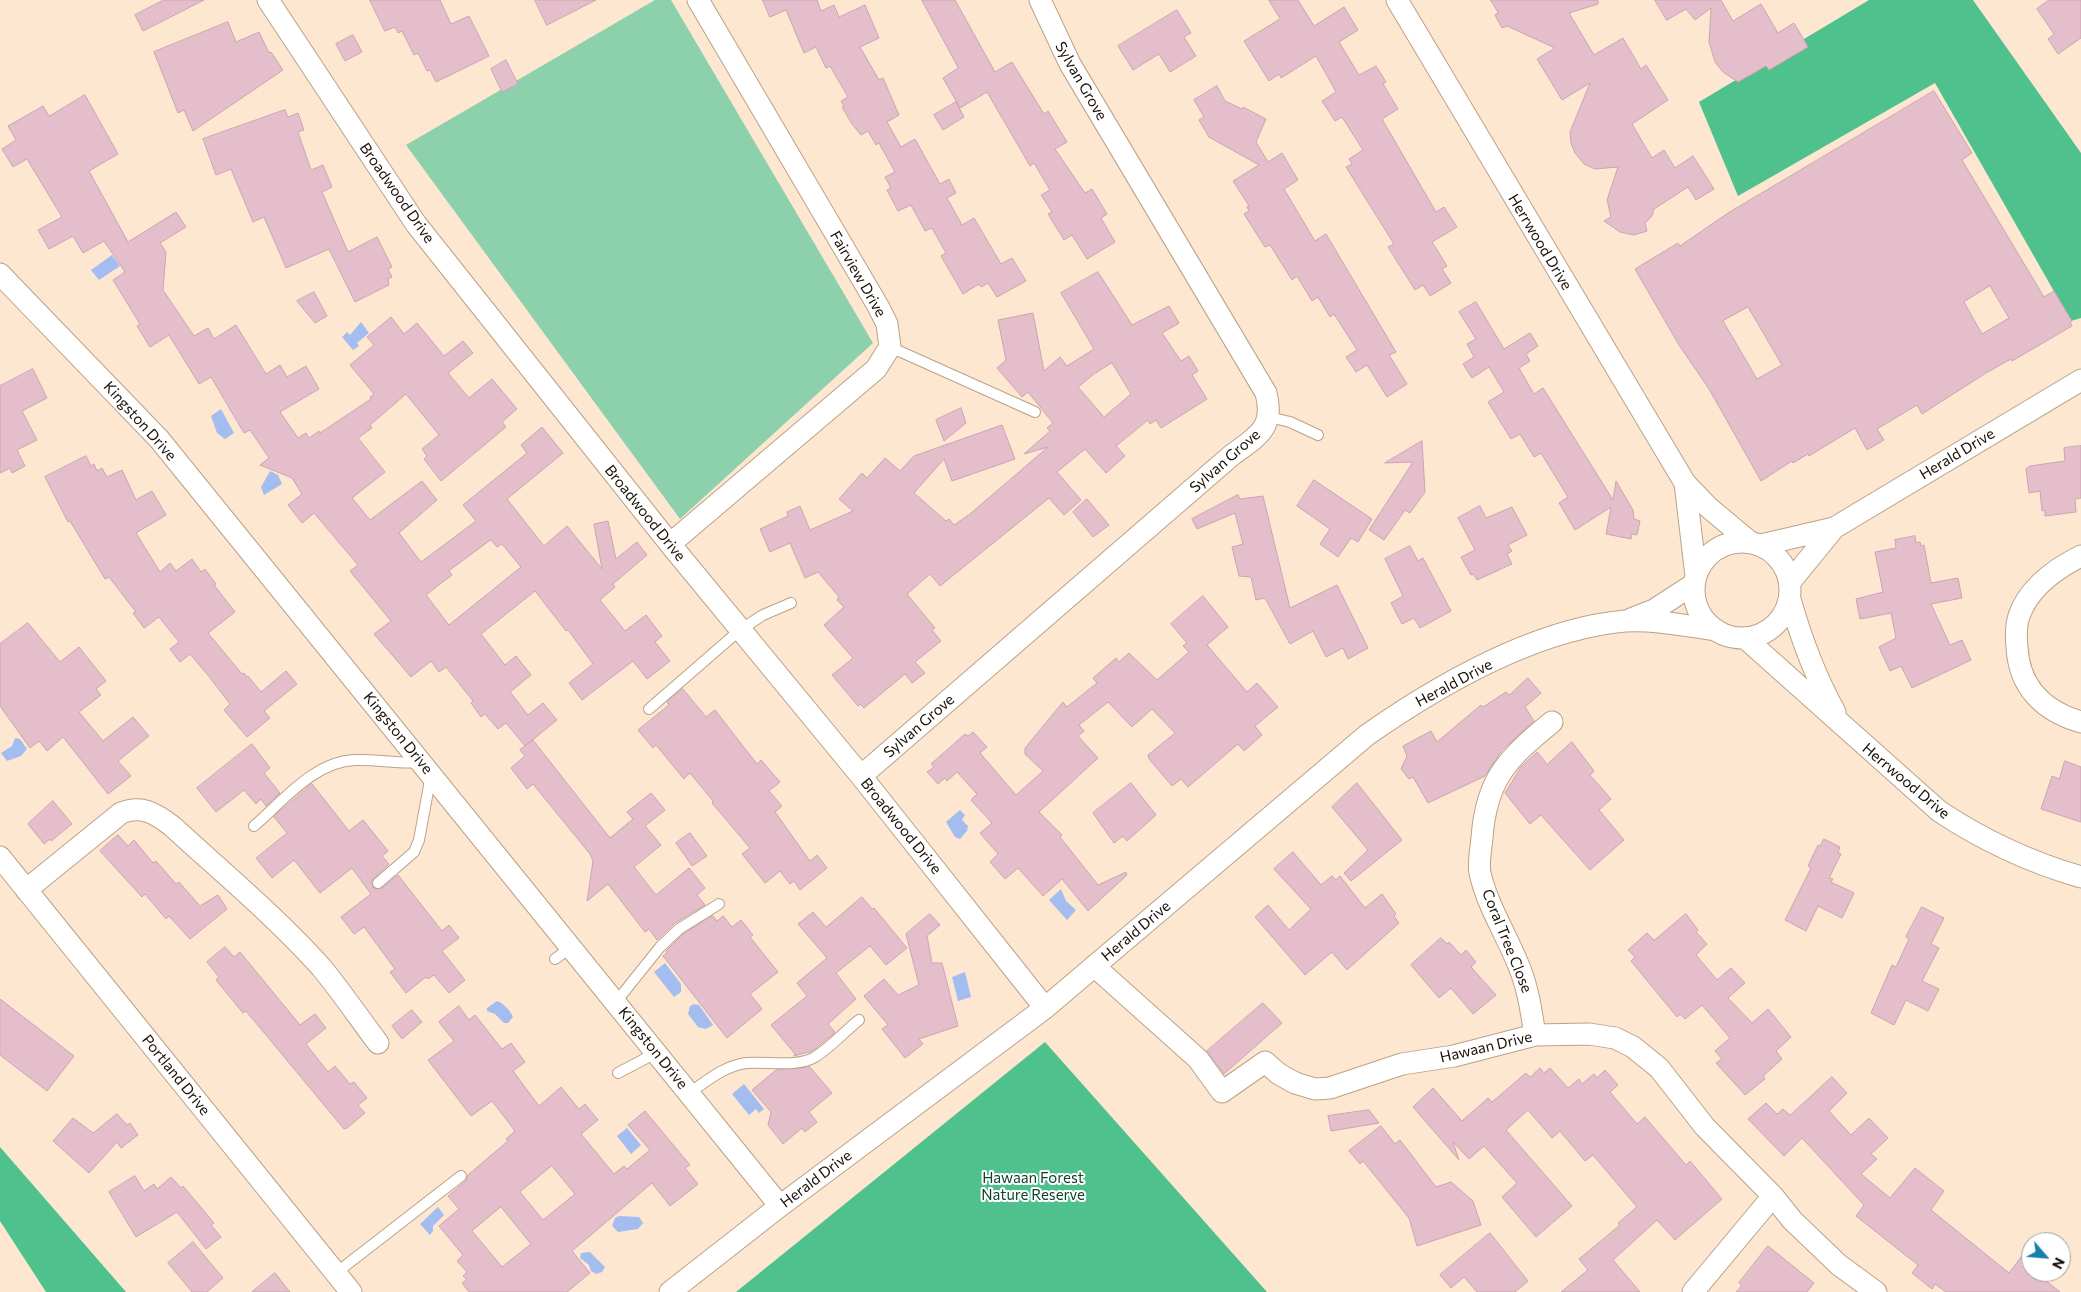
<!DOCTYPE html>
<html>
<head>
<meta charset="utf-8">
<style>
  body { margin:0 }
  #map { position:relative; width:2081px; height:1292px; overflow:hidden; background:#fde7d0; font-family:Commissioner,sans-serif }
  canvas { display:block }
  .north { position:absolute; left:2021px; top:1232px; width:50px; height:50px; box-sizing:border-box; background:#fff; border:1px solid #a39f9c; border-radius:50%; rotate:117deg; font-size:14px; font-weight:700; line-height:20px; text-align:center; color:#191007 }
  .north::after { content:''; display:block; margin:auto; width:18px; height:22px; background:#1580a9; clip-path:polygon(50% 0,100% 100%,50% 72%,0 100%) }
</style>
</head>
<body>
<div id="map">
<canvas width="2081" height="1292"></canvas>
<div class="north">N</div>
</div>
<script>
const ctx = document.querySelector('canvas').getContext('2d');
ctx.lineJoin = 'round';
function paint(path, color) { ctx.fillStyle = color; ctx.fill(path, 'evenodd'); }
function strokePath(path, color, width, dash) { ctx.strokeStyle = color; ctx.lineWidth = width; ctx.lineCap = dash ? 'butt' : 'round'; ctx.setLineDash(dash || []); ctx.stroke(path); }
function write(font, color, halo, rows, align = 'center') {
  ctx.font = font + ' Commissioner,sans-serif'; ctx.lineWidth = 4; ctx.setLineDash([]); ctx.textBaseline = 'middle'; ctx.strokeStyle = halo; ctx.fillStyle = color; for (const [text, x, y, turn = 0] of rows) {
    ctx.save(); ctx.translate(x, y); ctx.rotate((+turn || 0) * Math.PI / 180); ctx.textAlign = isNaN(turn) ? turn : align; if (halo) ctx.strokeText(text, 0, 0); ctx.fillText(text, 0, 0); ctx.restore();
  }
}
const green = new Path2D(`
  M655 0H671L873 343 680 519 406 145Z`);
const forest = new Path2D(`
  M1869 0H1973L2081 153V318L2071 321 1935 83 1738 196 1699 102Z
  M1045 1042 1267 1292H736Z
  M0 1147 126 1292H46L0 1221Z`);
const water = new Path2D(`
  M112 255 120 266 99 280 91 270Z
  M361 322 369 333 357 343 359 346 353 350 342 337 347 332 350 335Z
  M221 409 234 433 225 439 217 433 211 416Z
  M270 471 278 475 282 484 264 495 261 487Z
  M15 738 20 739 27 749 21 756 7 761 1 753 12 746Z
  M960 810 965 815 962 820 968 826 967 831 960 839 955 837 946 822Z
  M1061 889 1066 901 1076 910 1067 920 1049 900Z
  M665 963 681 984V992L674 997 654 972Z
  M965 972 971 997 958 1001 952 977Z
  M497 1001C502 1002 511 1011 513 1017L508 1023H504L495 1014 487 1011V1008Z
  M694 1004 699 1005 713 1025 706 1029 698 1027 688 1014 690 1006Z
  M744 1084 764 1109 759 1113 756 1109 749 1115 732 1094Z
  M627 1128 641 1145 631 1154 617 1136Z
  M438 1207 444 1215 433 1226V1231L430 1235 420 1224Z
  M619 1216 639 1217 643 1223 638 1229 618 1232 612 1226 615 1218Z
  M590 1252 605 1267 602 1272 596 1274 591 1271 589 1265 580 1258 581 1253Z`);
const building = new Path2D(`
  M164 0H204L143 31 135 15Z
  M370 0H440L451 24 469 16 489 56 436 82 430 70 427 71 418 53 414 55 402 31 398 33 395 27 385 31Z
  M535 0H596L547 25Z
  M763 0H817L821 11 834 5 839 17 865 5 879 38 860 47 879 80 883 78 899 115 887 122 901 147 915 139 940 184 949 179 956 193 947 198 962 225 974 218 1001 264 1012 258 1026 281 997 297 988 283 981 287 979 284 963 294 941 256 946 253 932 228 925 231 911 205 898 211 887 190 891 188 885 177 895 172 879 143 876 145 868 131 861 135 852 124 842 107 844 106 841 101 848 97 830 66 826 68 816 47 804 53 786 10 770 17Z
  M922 0H955L995 72 1012 62 1044 114 1048 111 1067 142 1055 149 1085 193 1092 189 1107 214 1101 218 1115 242 1087 259 1072 235 1064 240 1048 214 1052 212 1041 195 1050 190 1034 163 1030 166 987 92 960 108 943 78 958 68Z
  M1269 0H1298L1314 26 1344 7 1358 30 1339 42 1359 75 1376 66 1386 82 1383 84 1398 109 1382 119 1436 212 1444 207 1457 227 1432 242 1447 266 1442 269 1451 283 1430 296 1423 285 1415 290 1388 247 1394 244 1346 167 1352 164 1349 159 1363 150 1342 117 1335 121 1322 101 1336 92 1316 56 1281 78 1279 74 1269 81 1244 41 1280 19Z
  M1491 0H1598V4L1569 13 1594 55 1623 38 1641 69 1646 65 1668 100 1632 124 1652 158 1664 150 1675 168 1693 156 1714 189 1696 200 1688 187 1654 209 1652 216 1645 223 1647 231 1634 235 1620 232 1604 221 1611 217 1607 200 1618 167 1595 169 1584 164 1575 153 1571 143 1570 132 1590 83 1562 100 1537 59 1555 48 1507 26 1502 28 1495 15 1498 13Z
  M1655 0H1721L1733 21 1761 4 1778 33 1794 23 1808 47 1769 70 1766 66 1738 82 1723 72 1715 62 1709 42 1711 8 1695 20 1686 9 1667 20Z
  M2049 0H2081V38L2058 54 2048 39 2054 34 2037 9Z
  M1177 10 1191 33 1184 37 1196 56 1170 72 1159 54 1133 70 1118 46Z
  M228 22 236 42 259 32 269 53 271 52 283 70 193 131 184 110 178 113 154 52Z
  M353 35 362 52 345 61 336 44Z
  M506 60 518 84 502 92 491 69Z
  M1217 86 1225 101 1242 109 1243 107 1266 119 1256 142 1268 162 1282 153 1298 180 1284 189 1315 241 1326 234 1396 352 1389 355 1407 384 1387 397 1367 365 1356 372 1346 357 1357 350 1334 314 1330 317 1318 297 1312 301 1297 276 1292 280 1270 245 1265 247 1244 214 1249 211 1247 207 1249 206 1233 181 1259 165 1209 137 1199 120 1204 117 1194 100Z
  M1934 91 1972 153 1962 160 2044 297 2054 291 2072 321 2070 322 2072 326 2012 361 2011 359 1986 373 1922 414 1917 405 1877 429 1884 440 1867 450 1855 428 1809 456 1808 454 1793 463 1792 461 1761 481 1709 389 1679 345 1635 269 1678 243 1680 246 1728 213ZM1990 286 2009 318 1982 334 1964 302ZM1748 307 1782 365 1757 379 1723 321Z
  M85 95 118 154 89 171 128 242 176 212 186 227 160 243 166 252 163 290 194 336 208 328 214 339 236 325 266 374 280 365 287 377 306 366 319 389 280 412 298 438 306 433 309 438 319 431 320 433 371 399 370 397 374 394 350 365 374 345 367 337 391 317 404 334 417 323 444 356 463 341 473 353 448 373 469 398 492 379 517 409 502 422 506 427 441 481 424 459 427 456 422 449 439 435 406 394 370 425 372 428 358 438 385 472 352 498 370 520 422 481 437 500 399 533 421 562 476 521 463 505 527 453 521 445 542 427 563 453 507 499 544 546 567 526 602 569 594 524 608 521 616 559 637 542 647 555 613 584 615 587 600 600 625 631 646 615 662 636 655 642 670 661 647 679 633 661 582 700 569 683 593 664 568 630 566 631 535 591 481 634 505 665 516 656 531 675 510 692 528 715 543 703 557 720 525 746 506 723 498 729 485 714 481 717 471 703 473 701 446 667 439 672 431 661 411 677 374 634 391 621 350 571 358 565 314 513 302 523 288 505 302 494 292 478 260 465 269 458 250 430 244 433 211 377 199 384 169 335 150 347 137 326 140 324 113 280 125 272 104 241 83 253 73 236 49 249 38 230 62 217 27 159 13 167 2 149 16 140 8 126 43 106 49 116ZM491 540 497 547 502 544 521 567 449 625 426 595 452 575 449 571Z
  M956 102 964 117 943 130 934 115Z
  M285 110 288 117 298 113 304 130 298 132 311 170 323 165 332 187 322 192 348 252 377 237 392 267 388 269 392 277 388 279 389 285 355 302 329 249 286 268 264 217 253 222 231 169 216 175 203 139Z
  M1098 272 1132 325 1169 306 1179 323 1162 333 1181 361 1189 356 1198 371 1192 375 1207 399 1161 428 1156 420 1150 424 1148 420 1116 446 1125 456 1106 473 1085 449 1057 472 1081 500 1064 515 1049 498 940 586 930 574 907 594 935 628 932 630 941 641 915 662 925 673 912 683 905 674 864 708 860 704 858 706 832 675 853 658 824 625 844 607 837 600 839 597 818 572 805 578 790 543 770 552 760 529 788 516 787 512 800 506 810 530 853 511 839 499 862 473 867 478 885 458 900 471 914 456 1002 425 1015 459 952 481 944 459 914 493 946 521 949 519 954 525 970 514 1048 447 1024 454 1050 431 1047 428 1053 423 1028 392 1022 397 997 368 1006 360 998 320 1033 313 1044 371 1060 357 1067 366 1094 349 1061 293ZM1112 363 1131 394 1104 417 1078 387 1094 374Z
  M314 292 327 316 315 323 297 301Z
  M1476 302 1504 349 1530 333 1538 346 1526 354 1530 361 1519 368 1534 394 1543 388 1613 500 1616 481 1633 510 1634 519 1640 521 1637 535 1632 534 1631 539 1606 534 1611 507 1575 530 1559 503 1568 497 1541 453 1534 457 1520 434 1511 439 1488 402 1504 392 1489 367 1472 378 1463 364 1474 357 1467 344 1476 339 1459 312Z
  M33 369 47 398 22 411 37 440 17 450 25 466 12 473 10 468 0 473V386Z
  M961 408 966 423 944 441 936 420Z
  M1422 441 1425 492 1410 513 1405 510 1384 540 1369 530 1413 462 1385 463Z
  M2081 446V498L2075 499 2076 512 2045 516V510L2042 511 2040 491 2029 493 2026 469 2030 466 2065 461 2064 448Z
  M86 456 91 466 94 464 97 471 102 468 107 477 122 470 136 500 152 491 166 515 136 533 160 572 170 563 176 571 192 559 201 572 205 569 216 584 214 585 235 612 208 633 242 674 244 673 247 677 248 676 261 692 286 671 297 684 264 711 270 718 247 737 224 710 230 704 207 674 190 654 180 662 170 649 179 642 159 617 144 628 133 613 136 612 109 577 105 579 70 521 68 522 45 477Z
  M1314 480 1372 519 1358 542 1351 538 1338 557 1320 544 1330 529 1297 506Z
  M1238 495 1240 499 1263 496 1290 608 1337 585 1368 648 1348 659 1343 648 1326 657 1313 631 1290 644 1265 598 1256 600 1251 577 1239 576 1232 547 1243 544 1235 513 1197 529 1192 519Z
  M1087 499 1109 525 1093 537 1073 512Z
  M1480 506 1486 518 1512 507 1527 535 1508 545 1512 551 1507 554 1512 564 1477 580 1473 574 1471 575 1461 557 1475 550 1458 518Z
  M1915 536 1916 543 1920 542 1921 546 1924 545 1931 583 1958 578 1962 598 1931 604 1950 645 1962 640 1971 660 1912 688 1901 666 1890 671 1879 647 1896 638 1891 613 1860 619 1856 599 1883 592 1875 552 1896 548 1895 540Z
  M1410 546 1418 561 1423 558 1451 611 1420 628 1414 618 1402 624 1391 603 1403 596 1385 559Z
  M1203 596 1228 627 1207 645 1247 692 1257 683 1278 707 1255 726 1262 735 1244 751 1238 744 1188 787 1181 779 1172 786 1149 759 1148 755 1175 733 1152 709 1132 727 1108 702 1079 725 1084 731 1078 736 1098 758 1039 812 1062 835 1060 837 1098 885 1126 872 1127 875 1088 911 1062 879 1043 896 1018 868 1005 879 990 862 998 854 980 833 992 823 971 800 977 794 957 772 947 781 945 778 938 784 927 772 934 767 931 764 965 734 968 736 973 732 987 747 980 753 1016 795 1043 771 1025 754V748L1063 702 1067 707 1097 683 1093 678 1116 658 1119 662 1129 653 1157 680 1189 652 1183 646 1187 643 1171 624Z
  M28 623 60 662 79 647 106 681 96 689 101 695 79 712 103 741 133 717 149 736 118 761 131 776 108 794 63 737 47 751 39 741 30 748 0 706V644Z
  M1528 678 1541 693 1525 707 1534 721 1502 750 1485 776 1428 803 1413 777 1409 779 1401 769 1407 756 1403 746 1431 731 1437 742 1481 705 1483 707 1506 692 1509 695Z
  M683 689 706 717 715 710 757 764 761 760 780 782 769 791 782 806 775 812 810 861 817 855 827 868 800 890 794 881 790 884 780 871 765 883 742 854 750 848 712 803 713 801 690 773 684 779 656 745 653 748 638 730 669 705 667 702Z
  M533 740 610 838 633 819 627 812 651 793 665 810 645 826 661 845 634 867 656 895 689 868 705 888 697 895 705 905 675 923 657 940 649 929 645 932 608 884 587 901 593 861 590 854 533 784 527 789 511 768 525 756 520 750Z
  M1572 742 1594 771 1590 775 1611 799 1599 810 1624 840 1590 870 1541 815 1530 824 1505 793 1521 767 1537 752 1547 764Z
  M252 744 270 768 264 773 280 793 266 806 261 799 256 804 244 790 216 812 197 788Z
  M2065 761 2081 767V822L2041 809 2052 776 2059 779Z
  M1131 783 1156 815 1127 841 1123 836 1114 843 1093 813Z
  M1357 783 1402 840 1351 881 1344 873 1368 850 1332 807Z
  M312 784 349 831 363 820 388 851 382 856 389 864 372 880 373 888H382L398 875 442 931 449 925 459 938 442 951 465 980 449 993 434 975 428 979 426 977 406 993 390 972 395 969 364 927 354 934 341 917 371 894 352 868 320 893 294 860 272 878 256 858 287 833 274 817Z
  M53 801 72 824 51 841 50 839 44 844 28 824Z
  M690 833 707 856 692 866 676 843Z
  M118 835 128 846 134 840 153 863 156 861 176 884 179 882 200 906 218 895 227 909 190 939 169 916 166 919 145 894 142 897 100 851Z
  M1824 839 1840 847 1838 853 1841 854 1829 878 1833 879 1831 882 1854 893 1842 918 1818 906 1806 931 1785 920 1811 868 1808 866 1818 845 1820 846Z
  M1293 852 1321 885 1332 876 1336 880 1340 876 1365 908 1382 894 1396 914 1394 916 1399 923 1347 970 1332 952 1305 975 1255 917 1268 905 1289 930 1311 909 1274 869Z
  M862 897 872 909 874 908 907 948 886 965 870 946 836 973 856 999 828 1024 835 1032 833 1034 812 1051 794 1056 795 1054 771 1025 807 996 797 983 827 958 798 924 813 912 826 927Z
  M1922 907 1944 918 1931 944 1939 948 1922 981 1939 989 1928 1011 1906 1000 1894 1025 1871 1013 1892 965 1896 967 1909 939 1906 937Z
  M930 914 940 925 927 936 932 963H942L958 1026 919 1039 923 1044 905 1058 882 1029 888 1025 864 996 884 979 898 995 919 985 906 934Z
  M1686 914 1698 930 1696 932 1707 944 1696 955 1717 980 1731 968 1745 983 1728 998 1752 1023 1768 1009 1791 1037 1776 1051 1782 1059 1763 1076 1765 1079 1745 1095 1716 1063 1722 1059 1715 1051 1730 1038 1702 1005 1685 1019 1680 1014 1677 1017 1631 961 1635 957 1628 950 1647 933 1654 940Z
  M713 916 717 921 723 916 732 927 741 920 753 935 750 937 778 972 750 994 762 1009 727 1038 663 956 667 953 666 951 683 934Z
  M1441 938 1447 944 1449 942 1461 955 1466 950 1476 962 1471 967 1496 995 1473 1014 1451 988 1439 998 1411 965Z
  M225 947 234 957 240 952 300 1025 315 1014 326 1028 306 1044 328 1072 335 1066 350 1084 354 1082 367 1098 358 1105 365 1113 347 1128 344 1129 246 1011 243 1013 216 980 219 977 207 962Z
  M0 999 74 1056 47 1091 0 1055Z
  M1263 1003 1282 1023 1224 1074 1207 1051Z
  M459 1006 469 1020 475 1015 502 1049 511 1043 525 1062 513 1071 539 1106 561 1087 579 1109 585 1104 598 1120 581 1134 614 1174 624 1166 627 1169 650 1150 628 1125 645 1111 690 1165 685 1168 698 1184 670 1206 652 1183 572 1251 590 1273 567 1292H469L462 1283 467 1279 463 1276 467 1272 457 1261 463 1255 439 1226 459 1209 448 1196 466 1181 468 1175 508 1141 506 1139 515 1131 492 1101 471 1116 428 1060 454 1041 439 1022ZM552 1166 575 1194 543 1220 520 1192ZM501 1207 531 1244 502 1267 472 1231Z
  M412 1010 422 1022 402 1039 392 1026Z
  M810 1067 832 1093 809 1112 817 1122 805 1132 802 1128 783 1144 768 1125 771 1112 752 1090 776 1070Z
  M1540 1068 1544 1073 1550 1068 1568 1088 1579 1079 1582 1084 1594 1074 1597 1078 1605 1070 1618 1085 1610 1092 1637 1124 1645 1117 1686 1165 1690 1161 1722 1199 1675 1240 1657 1220 1613 1260 1640 1292H1561L1588 1270 1579 1259 1620 1225 1618 1223 1637 1207 1593 1155 1585 1161 1560 1131 1552 1138 1528 1110 1506 1130 1572 1206 1536 1237 1502 1197 1517 1183 1484 1146 1469 1159 1453 1142 1459 1160 1413 1107 1433 1088 1462 1121 1488 1098 1492 1102 1526 1073 1530 1077Z
  M1832 1077 1847 1093 1829 1111 1851 1135 1869 1118 1888 1138 1871 1154 1877 1159 1861 1174 1890 1198 1915 1168 1944 1191 1931 1210 2009 1273 2031 1244V1272H2035L2060 1292H1946L1935 1284 1932 1289 1912 1273 1918 1265 1856 1216 1864 1205 1802 1138 1784 1156 1748 1119 1766 1103 1777 1114 1783 1109 1790 1115Z
  M1369 1110 1379 1123 1331 1131 1328 1116Z
  M117 1114 127 1125 130 1123 138 1135 121 1148 117 1142 89 1173 53 1141 73 1118 93 1133Z
  M1381 1126 1395 1144 1400 1140 1436 1187 1451 1182 1473 1201 1481 1225 1417 1246 1409 1218 1363 1161 1360 1164 1349 1151Z
  M135 1176 144 1191 154 1184 157 1189 171 1177 181 1188 183 1186 214 1223 211 1225 221 1237 206 1249 177 1212 136 1237 109 1192Z
  M1490 1233 1528 1281 1515 1292H1477L1464 1277 1451 1288 1440 1275Z
  M193 1242 223 1278 207 1292H192L168 1263Z
  M1768 1246 1814 1283 1807 1292H1736L1742 1285 1739 1283Z
  M275 1273 290 1292H252Z`);
const lane = new Path2D(`
  M890 347 1035 412
  M1269 417 1290 422 1318 435
  M649 709 740 630 763 615 791 603
  M254 826C283 801 315 761 355 760 377 759 398 764 420 762
  M378 883 414 852 419 840 431 775
  M555 959 571 947
  M616 1002 660 947 679 929 719 904
  M618 1073 656 1053
  M689 1093C707 1081 724 1066 746 1063 767 1061 796 1068 815 1057 831 1047 845 1031 859 1020
  M336 1273 461 1176`);
const street = new Path2D(`
  M268 0 416 224 670 544 861 776 1045 1008
  M1397 0 1685 483 1708 507 1750 542
  M0 274 159 439 780 1206
  M1685 483 1696 576
  M1694 590a48 48 0 1 1 96 0a48 48 0 1 1-96 0Z
  M670 544 876 369 890 347 887 324 878 306 698 0
  M1761 545 1834 528 2081 380
  M2081 556C2055 569 2029 587 2019 616 2016 625 2016 637 2017 647 2019 687 2043 711 2081 722
  M1790 582 1834 528
  M1790 599C1801 638 1815 676 1835 712
  M1631 619 1654 610 1694 584
  M1745 638 1939 811C1984 841 2029 862 2081 877
  M861 776 1232 455C1258 436 1275 428 1266 393L1070 64 1040 0
  M0 857 351 1292
  M26 890 121 813C142 805 155 813 172 826 222 872 275 916 321 967 341 991 359 1018 378 1043
  M1094 966 1198 1059 1222 1092 1265 1062 1279 1074 1295 1083 1315 1089 1330 1088 1402 1064 1454 1056 1535 1035 1589 1034 1615 1038 1633 1047 1659 1068 1705 1127 1773 1196 1792 1220 1839 1265 1876 1292
  M1535 1035C1531 1010 1528 987 1518 964 1506 934 1487 905 1480 873 1478 862 1481 849 1482 838 1486 779 1508 758 1552 722
  M670 1292 780 1206 1045 1008 1367 735C1440 684 1536 629 1625 621 1655 619 1686 626 1716 630
  M1693 1292 1773 1196`);
const streetNames = [
  ["Sylvan Grove",1081,81,60],
  ["Broadwood Drive",397,193,55],
  ["Herrwood Drive",1540,242,59],
  ["Fairview Drive",858,274,60],
  ["Kingston Drive",140,421,48],
  ["Herald Drive",1957,454,-31],
  ["Sylvan Grove",1225,461,-41],
  ["Broadwood Drive",645,513,51],
  ["Herald Drive",1454,683,-28],
  ["Sylvan Grove",919,726,-41],
  ["Kingston Drive",398,733,51],
  ["Herrwood Drive",1906,781,40],
  ["Broadwood Drive",901,826,51],
  ["Herald Drive",1136,931,-40],
  ["Coral Tree Close",1507,941,68],
  ["Hawaan Drive",1486,1047,-13],
  ["Kingston Drive",653,1048,51],
  ["Portland Drive",176,1075,51],
  ["Herald Drive",816,1179,-37]
];
const parkNames = [
  ["Hawaan Forest",1033,1178],
  ["Nature Reserve",1033,1195]
];
paint(green, '#8cd0ac');
paint(forest, '#4ec18d');
paint(water, '#a4bdf0');
paint(building, '#e5becc');
strokePath(building, '#caa4b2', 1);
strokePath(lane, '#bba287', 12);
strokePath(street, '#bba287', 23);
strokePath(lane, '#fff', 10);
strokePath(street, '#fff', 21);
write('15px', '#191007', '#fff', streetNames);
write('15px', '#11422d', '#fff', parkNames);
</script>
</body>
</html>
